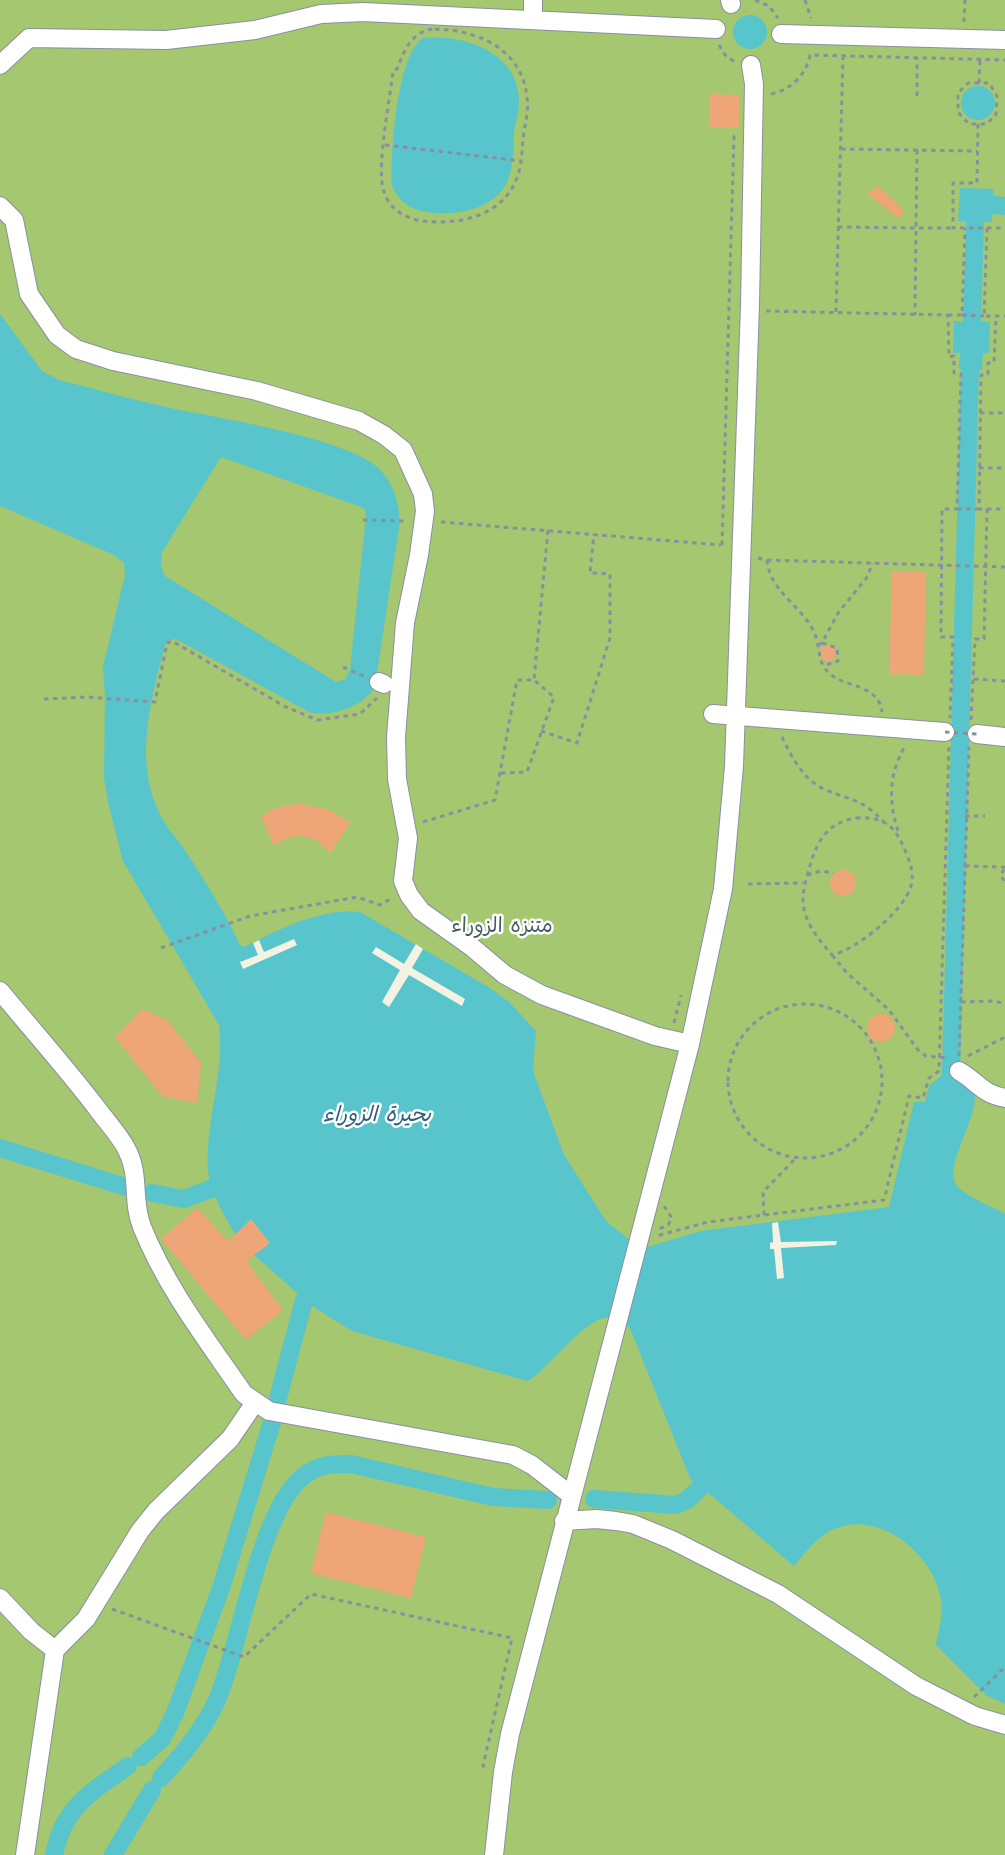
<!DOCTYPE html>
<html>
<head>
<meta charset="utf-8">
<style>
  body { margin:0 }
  canvas { display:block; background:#f4f2e2 }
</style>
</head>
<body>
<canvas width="1005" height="1855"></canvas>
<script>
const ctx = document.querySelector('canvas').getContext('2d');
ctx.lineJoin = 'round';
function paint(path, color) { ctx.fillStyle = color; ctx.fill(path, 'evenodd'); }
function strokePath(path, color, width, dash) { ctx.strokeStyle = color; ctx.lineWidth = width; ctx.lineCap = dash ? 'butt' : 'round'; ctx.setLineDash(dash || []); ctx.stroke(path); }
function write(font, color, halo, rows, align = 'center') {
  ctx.font = font + ' "Architects Daughter","Playpen Sans Arabic",sans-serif'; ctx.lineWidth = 5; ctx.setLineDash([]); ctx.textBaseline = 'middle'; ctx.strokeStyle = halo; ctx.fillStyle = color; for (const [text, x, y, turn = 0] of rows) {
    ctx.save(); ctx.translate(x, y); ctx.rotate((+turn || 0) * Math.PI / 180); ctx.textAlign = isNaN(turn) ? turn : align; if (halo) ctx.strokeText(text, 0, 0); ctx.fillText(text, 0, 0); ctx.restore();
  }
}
const green = new Path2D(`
  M0 0H1005V1855H0Z`);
const water = new Path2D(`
  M733 32a17 17 0 1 1 34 0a17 17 0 1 1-34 0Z
  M423 38C462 34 518 51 519 100 519 111 516 121 514 132 513 148 514 167 507 182 495 208 460 215 435 213 415 212 399 204 392 185 390 155 397 53 423 38Z
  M961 103a17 17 0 1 1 34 0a17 17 0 1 1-34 0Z
  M960 188 993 189 992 222 958 221Z
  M0 314 42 371 59 380C96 389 133 400 170 408 218 418 341 437 376 466 394 481 401 506 399 528L375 686C365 706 331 718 309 712L176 639 166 641C152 696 132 761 161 816 166 827 175 836 182 846 203 878 224 910 240 945L244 947C279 929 321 908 360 912L490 988 509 1002 536 1031 533 1071 564 1155 606 1221 641 1249 701 1231 889 1207 914 1102H925L929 1086 942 1075H956L974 1089C982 1115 939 1170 959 1188 971 1199 991 1206 1005 1214V1704L986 1695 936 1645C938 1631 944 1614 941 1599 934 1555 880 1509 834 1529 817 1536 806 1552 794 1566L705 1490 702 1492 690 1478 632 1333C606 1280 549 1374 527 1381L352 1331 312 1306 254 1255 269 1243 235 1234C224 1215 210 1192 208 1170 205 1121 225 1073 219 1025L123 861 108 802 104 777 105 695 103 667 125 575 124 563 114 555 0 506ZM221 457 364 508 366 516 350 669 346 679 336 682 165 576 161 566 162 552Z
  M954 321 990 322 989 353H983L982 370 959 369 960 353H953Z`);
const pier = new Path2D(`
  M294 939 297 945 243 969 240 962 258 955 253 943 259 940 264 952Z
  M416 944 423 949 412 968 465 999 462 1006 409 975 389 1007 382 1002 400 970 372 953 376 947 404 964Z
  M778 1222 781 1242 837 1241 836 1245 781 1248 784 1278 777 1279 774 1249H770V1243L773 1242 772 1223Z`);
const canal = new Path2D(`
  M993 205 1005 206
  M972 321 975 222
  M951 1075 970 369
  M0 1148 126 1187
  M152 1193 184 1199 213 1188
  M277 1402 304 1300
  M594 1499 676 1505 687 1500 699 1489
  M141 1757 162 1739 175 1713 221 1588 272 1422
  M161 1778C182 1755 204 1729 217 1700 241 1647 260 1497 311 1471 323 1464 337 1464 351 1464L493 1497 548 1500
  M54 1855C63 1807 91 1792 128 1766
  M113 1855 152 1790`);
const building = new Path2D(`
  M710 94 739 95V128L709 127Z
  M878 186 904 211 898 218 867 194Z
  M892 571 926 572 924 675 889 674Z
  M820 653a8 8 0 1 1 16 0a8 8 0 1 1-16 0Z
  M298 803 330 810 350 823 330 853 318 841 309 837 297 836 284 839 274 846 261 816 273 809Z
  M830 883a13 13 0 1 1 26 0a13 13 0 1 1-26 0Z
  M142 1009 167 1020 201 1063 197 1103 162 1096 115 1037Z
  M867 1028a14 14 0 1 1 28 0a14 14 0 1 1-28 0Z
  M197 1208 228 1241 251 1219 270 1243 246 1261 283 1310 246 1340 161 1239Z
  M326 1512 426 1537 411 1598 311 1573Z`);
const path = new Path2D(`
  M755 0 769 6 778 18
  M805 0 811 18
  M964 22 965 0
  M435 29C478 30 522 49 527 97 529 111 525 124 523 138 522 151 522 165 517 178 502 217 459 225 422 221 403 218 387 207 383 188 377 163 390 99 393 71L397 69C404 51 412 30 435 29Z
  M719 45 725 55 735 62
  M979 83H968L958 93V112L969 124H987L996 114 997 96 989 83H979L980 59
  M771 94C791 90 806 75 810 55L1005 60
  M917 96V58
  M978 124 977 183H953V228H1005
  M385 145 522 161
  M841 149 977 151
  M917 150 916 228H953
  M838 227 916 228 915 315
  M987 228 984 316H1005
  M766 311 948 315 949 357 954 356V373L961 374 957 509H942L941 637H953L950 718
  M836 312 843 56
  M948 315H962L965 228
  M962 315 984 316
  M980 413H1005
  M979 468H1005
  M957 509H979
  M987 509H1005
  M363 520 408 521
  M441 522 721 545
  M722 545 734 136H736
  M758 558 767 560C770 592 801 605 814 632 821 646 816 661 829 673 845 688 879 684 882 712
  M767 560 1005 567
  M822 643 837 648 838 661 823 666
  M818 645 822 643 838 613 868 576 872 563
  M343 667 364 676
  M974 679 1005 681
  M44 699 88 697 155 702 167 643 172 641 284 706 317 720 360 714 377 698
  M971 720 975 639H984L987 509H979L981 375 988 374V363L994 362 996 316
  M541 731 577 743 610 638V574L590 573 594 534
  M782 737C792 758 804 781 826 790 852 801 862 799 883 821
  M501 773 527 772 554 697 534 680
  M965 816H985
  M856 818C887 816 896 828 907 855 911 866 914 874 911 886 904 911 856 950 832 955 822 943 811 931 806 916 801 901 803 891 807 876 815 848 822 823 856 818Z
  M423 822 495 800 517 680H534L548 530
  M898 831C888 800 889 774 905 746
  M965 866 1005 867
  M1004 869 1001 876 1005 882
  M807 875 821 871 834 873
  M748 884 803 883
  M161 948 250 916 357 897 380 905 392 898
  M832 955 847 973 889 1010 918 1050 926 1056 947 1058
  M961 1002 995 1001 1005 1004
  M728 1081a77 77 0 1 1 154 0a77 77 0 1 1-154 0Z
  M674 1023 681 995
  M959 1056 969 747
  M968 1056 1005 1037
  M664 1206 672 1218 668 1225 661 1228 660 1235 708 1222 884 1200 909 1096 923 1098 929 1078 939 1071 949 746
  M764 1215 763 1192 796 1158
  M112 1609 244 1657 311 1594 512 1638 483 1766 487 1767
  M974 1697 1005 1667`);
const minor = new Path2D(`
  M730 0 731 4
  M533 19V0
  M781 34 1005 40
  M0 65 29 38 166 40 255 30 321 14 363 12 716 29
  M0 206 14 220 29 294 57 335 76 349 113 361 257 391 359 421 384 435 403 450 423 494 425 511 419 555 405 623 396 737 397 779 408 838 403 881 409 895 421 911 473 948 505 975 542 995 655 1036 690 1044
  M379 682 384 684
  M713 714 945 732
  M977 734 1005 737
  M0 991C33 1031 68 1070 99 1111 108 1123 119 1135 126 1148 141 1175 131 1199 142 1227 167 1289 207 1340 244 1394L269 1411 513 1455 532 1465 572 1496
  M959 1071C978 1082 982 1094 1005 1098
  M564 1521 596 1519 616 1521 633 1524 672 1540 778 1594 916 1686 975 1716 1005 1725
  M0 1598 31 1631 55 1650 86 1619 140 1531 156 1511 230 1439 254 1404
  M25 1855 55 1650
  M494 1855 503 1772 510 1734 690 1044 723 889 734 766 750 305 754 84 751 65`);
const pathBridge = new Path2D(`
  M945 732 977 734`);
const parkNames = [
  ["متنزه الزوراء",502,928]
];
const waterNames = [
  ["بحيرة الزوراء",377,1117]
];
paint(green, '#a4c770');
paint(water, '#57c5cb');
paint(pier, '#f4f2e2');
strokePath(canal, '#57c5cb', 18);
paint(building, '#eea578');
strokePath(minor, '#8890a0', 20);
strokePath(path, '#8890a0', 3, [4.5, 4.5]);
strokePath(minor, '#fff', 18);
strokePath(pathBridge, '#8890a0', 3, [4.5, 4.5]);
write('20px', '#445d63', '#fff', parkNames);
write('italic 21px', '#2d5c7f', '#fff', waterNames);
</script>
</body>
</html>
